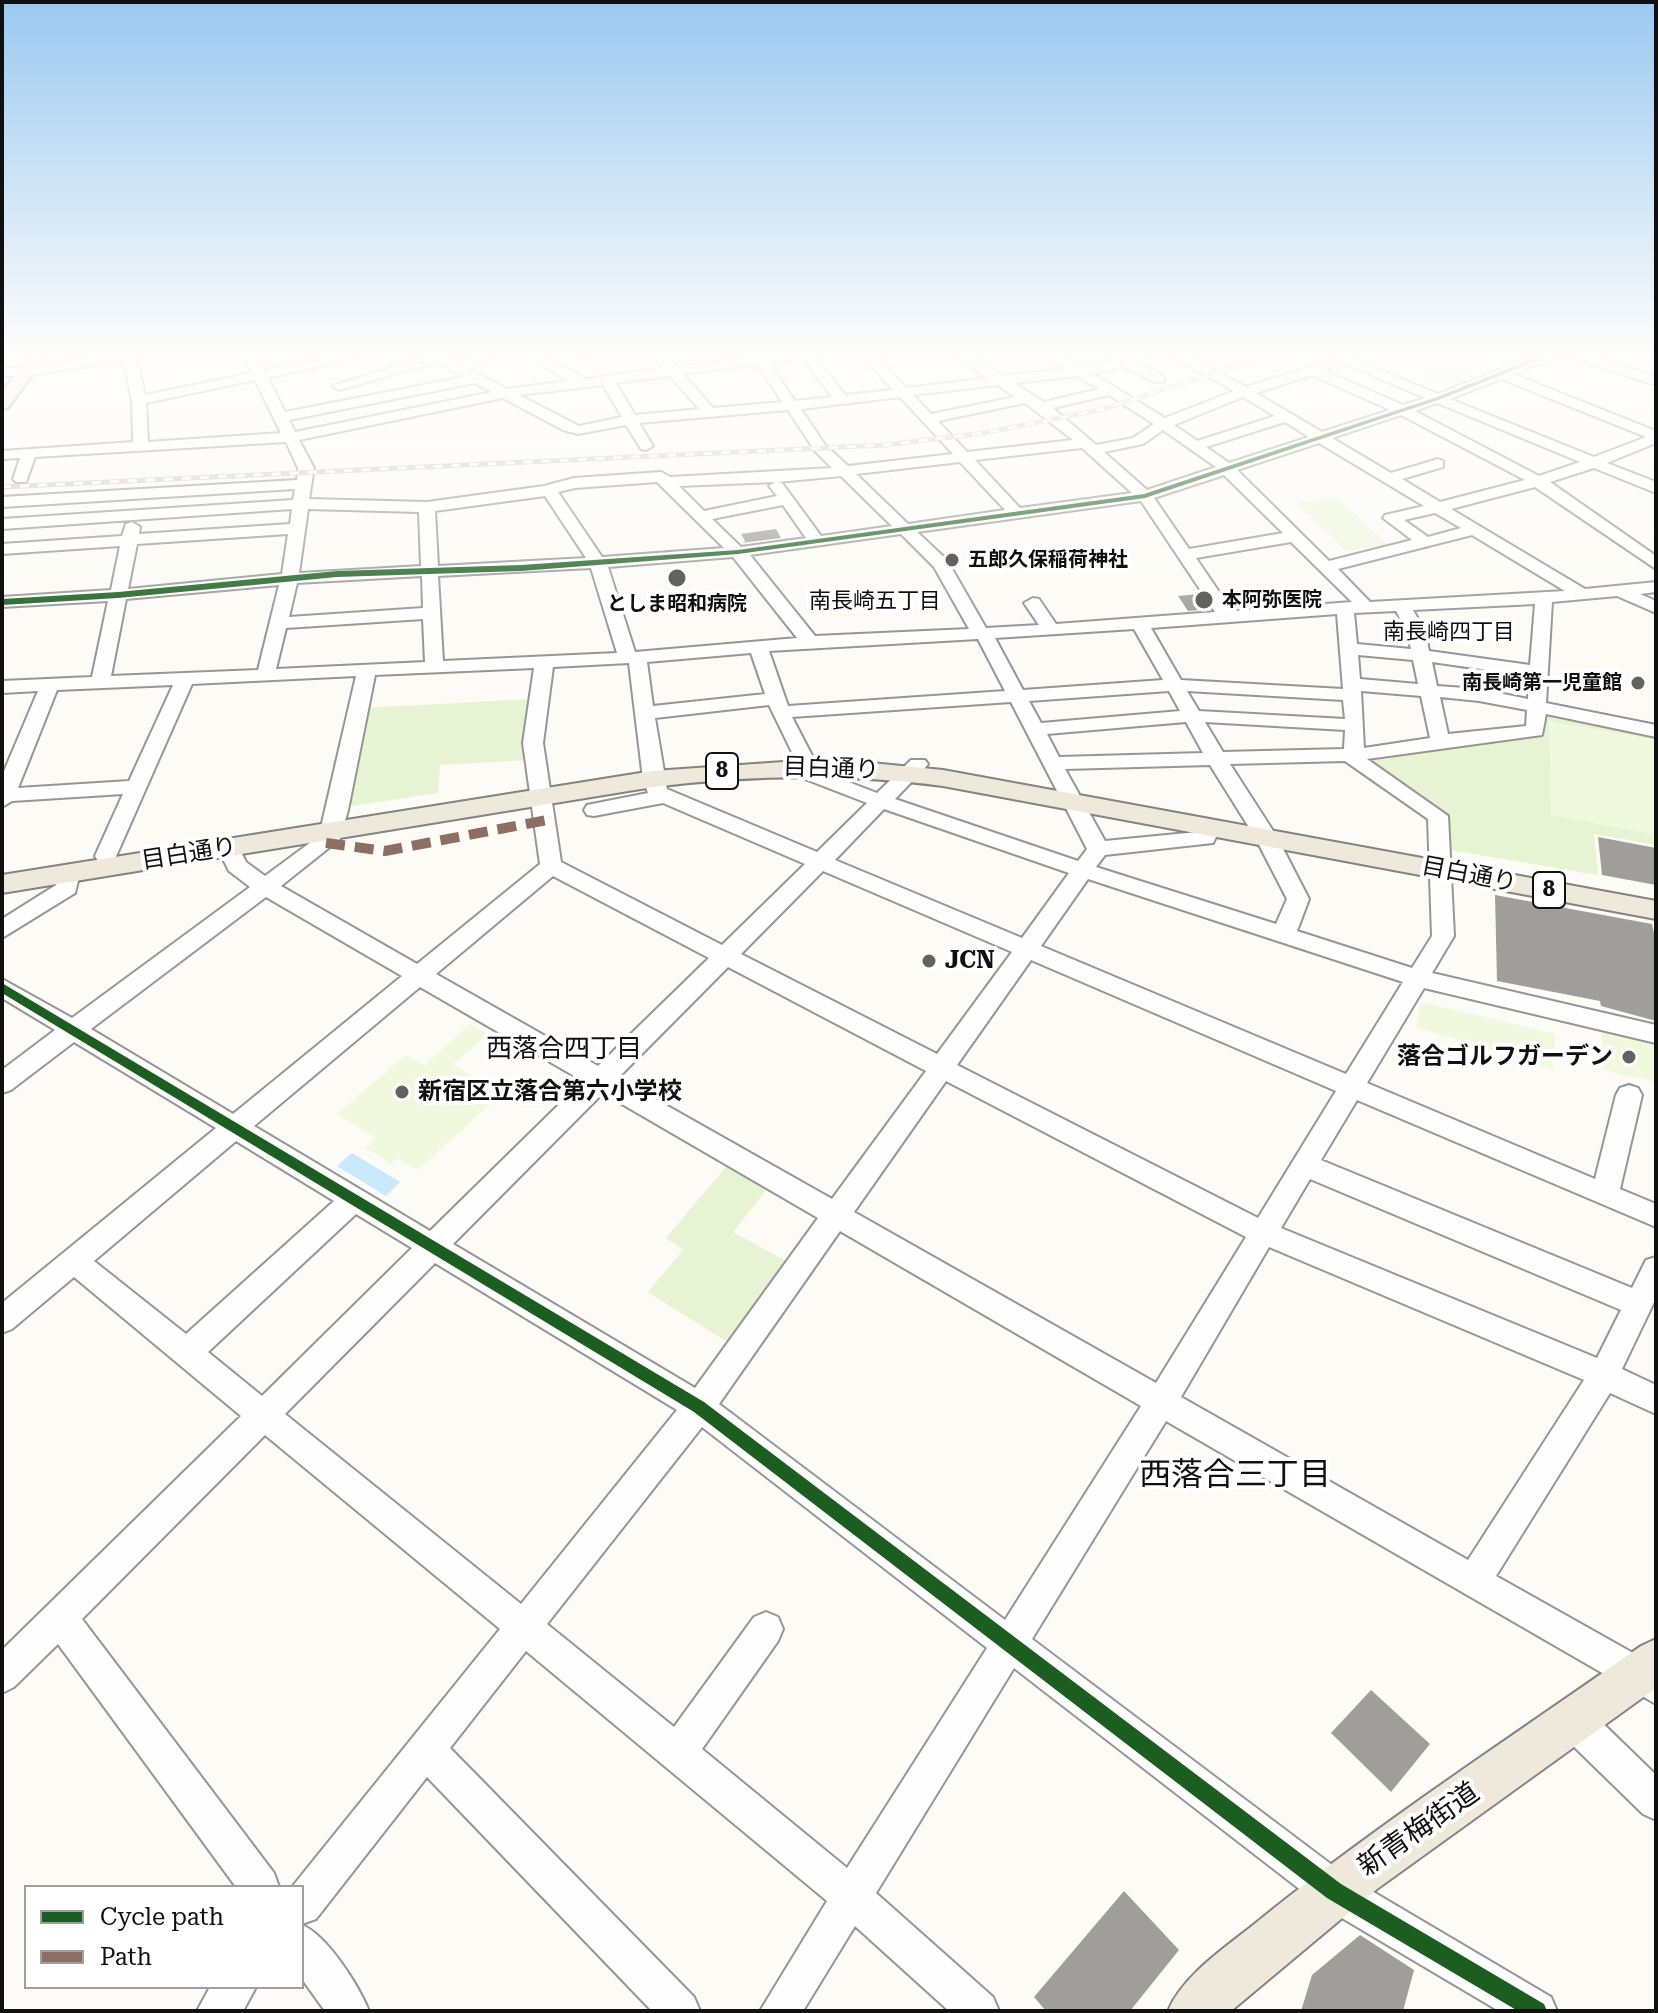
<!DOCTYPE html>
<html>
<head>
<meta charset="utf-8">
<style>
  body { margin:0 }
  #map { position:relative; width:1658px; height:2013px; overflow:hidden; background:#fcfbf6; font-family:"Roboto Serif",serif }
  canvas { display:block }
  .frame { position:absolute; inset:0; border:4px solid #101010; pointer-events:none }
  .legend { position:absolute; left:24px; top:1885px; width:280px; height:104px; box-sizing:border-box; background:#fff; border:2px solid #9f9f9f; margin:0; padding:10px 14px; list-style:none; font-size:24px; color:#101010 }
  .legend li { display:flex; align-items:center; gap:16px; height:40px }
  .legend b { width:40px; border:2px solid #9f9f9f }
</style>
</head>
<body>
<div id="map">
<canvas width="1658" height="2013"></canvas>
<div class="frame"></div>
<ul class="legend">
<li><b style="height:10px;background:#1b5e20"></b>Cycle path</li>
<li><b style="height:10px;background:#8d6e63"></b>Path</li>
</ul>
</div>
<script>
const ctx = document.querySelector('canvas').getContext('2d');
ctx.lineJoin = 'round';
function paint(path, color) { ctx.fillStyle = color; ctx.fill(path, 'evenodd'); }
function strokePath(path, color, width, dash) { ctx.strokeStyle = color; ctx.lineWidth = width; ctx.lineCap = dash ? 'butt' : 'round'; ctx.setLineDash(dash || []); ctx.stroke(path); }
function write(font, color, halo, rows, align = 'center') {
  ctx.font = font + ' "Roboto Serif","Noto Sans JP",serif'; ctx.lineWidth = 8; ctx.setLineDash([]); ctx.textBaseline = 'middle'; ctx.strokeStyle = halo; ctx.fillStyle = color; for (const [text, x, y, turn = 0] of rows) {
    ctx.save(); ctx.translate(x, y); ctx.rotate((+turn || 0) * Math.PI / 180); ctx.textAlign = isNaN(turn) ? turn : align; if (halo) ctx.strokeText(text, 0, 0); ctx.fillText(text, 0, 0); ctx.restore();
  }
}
const green = new Path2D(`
  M1447 365 1458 369 1469 365 1480 368 1469 374 1482 379 1464 386 1448 380 1439 383 1419 375Z
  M534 699 531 760 440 765 438 793 345 807 363 708Z
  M1541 711 1656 733V845L1594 834 1598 875 1444 849 1441 815 1360 757 1537 734Z
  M730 1162 771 1184 733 1232 788 1262 727 1342 648 1292 683 1250 666 1238Z`);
const pitch = new Path2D(`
  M1337 497 1388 545 1346 551 1296 502Z
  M1549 721 1656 740V835L1551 815Z
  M1421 1002 1555 1034 1553 1069 1416 1027Z
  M470 1024 487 1034 453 1065 502 1093 418 1170 397 1158 391 1164 366 1148 376 1138 337 1114 406 1055 425 1065Z
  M1602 1031 1656 1045V1082L1603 1070Z`);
const water = new Path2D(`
  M352 1153 400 1182 386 1196 337 1166Z`);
const building = new Path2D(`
  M776 529 781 538 741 543H746L741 534Z
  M1199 594 1210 609 1188 611 1178 596Z
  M1598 837 1656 848V885L1602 875Z
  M1495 895 1652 924 1656 942V1021L1601 1006 1600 1001 1497 981Z
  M1371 1690 1430 1744 1391 1792 1331 1733Z
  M1124 1891 1179 1950 1130 2011H1046L1034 1997Z
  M1360 1935 1414 1970 1403 2011H1301L1312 1975Z`);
const minor = new Path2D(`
  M122 352H154L136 358 145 395 252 373 242 352H255L264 370 353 352H380L268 378 285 412 464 377 437 362 339 390 332 386 427 357 422 352H438L458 363 488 352H507L468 368 507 389 569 381 520 352H536L586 379 664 368 651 352H664L677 367 752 357 749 352H762L764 356 828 352 815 357 845 395 893 390 859 352H873L906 388 987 378 950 352H965L1003 376 1065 369 1039 352H1055L1081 367 1112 360 1113 356 1118 355 1159 352 1135 362 1164 376V382H1154L1122 366 1093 374 1165 418 1234 391 1163 352H1180L1246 387 1326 362 1333 366 1325 371 1403 405 1425 398 1318 352H1336L1438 394 1544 352H1579L1656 377V385L1561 355 1513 374 1656 431V443L1607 463 1656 482V493L1594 468 1550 482 1656 556V569L1535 487 1451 509 1585 589 1656 582V592L1640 594 1656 601V613L1617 596 1552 602 1546 703 1656 725V737L1546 714 1542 735 1367 759 1448 816 1454 936 1432 973 1656 1025V1043L1424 988 1367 1083 1595 1179 1616 1095 1620 1088 1629 1085 1638 1088 1642 1095 1620 1189 1656 1204V1227L1357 1100 1321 1160 1632 1288 1646 1260 1656 1257V1298L1622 1369 1656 1385V1414L1610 1393 1496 1576 1656 1666V1704L1166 1421 1032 1639 1348 1877 1551 1997 1557 2011H1499L1320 1905 1014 1668 876 1893 993 1997 999 2011H949L855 1926 803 2011H760L827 1901 526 1651 450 1748 694 1997 700 2011H652L427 1777 316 1919 302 1924V1887H292L500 1629 265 1435 82 1619 274 1873 279 1887H236L58 1644 14 1687 2 1693V1650L241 1416 74 1277 12 1329 2 1333V1303L216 1128 74 1042 11 1090 2 1093V1070L55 1030 2 998V979L72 1018 250 887 229 871 217 847 220 842H236L246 862 265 876 319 836 356 676 192 684 114 861H98L95 856 123 794 12 801 2 807V776L38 691 2 693V681L92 677 108 601 2 607V597L111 590 120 546 2 554V544L122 536 126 524 132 522 140 527 139 534 290 524 292 509 2 529V519L293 500 295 489 2 507V497L297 480 298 468 286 442 35 457 26 482H16L13 479 20 458 2 459V451L133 442 132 400 123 360 26 376H2V368H26ZM803 358 832 397 795 401 769 363ZM757 364 782 402 713 408 683 374ZM1312 375 1390 410 1322 432 1256 393ZM670 376 699 409 635 415 616 383ZM1077 376 1099 389 1044 402 1014 383ZM1501 379 1646 437 1594 457 1450 399ZM255 380 281 433 148 442 146 403ZM475 383 492 392 295 432 289 420ZM603 385 622 417 579 426 519 395ZM998 385 1015 397 931 414 913 395ZM1109 395 1154 424 1133 438 1096 445 1053 408ZM900 397 953 454 848 466 825 445 801 409ZM1243 397 1275 416 1197 441 1174 425ZM503 398 563 430 578 434 626 425 641 449 646 450 653 446 639 423 788 410 815 451 832 468 670 477 661 472 574 478 544 486 427 502 309 499 314 468 299 440ZM1025 403 1073 440 967 452 938 421ZM1437 403 1580 462 1539 476 1415 411ZM1401 415 1525 480 1440 502 1402 479 1443 467V461L1438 459 1391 473 1332 438ZM1285 422 1309 437 1229 463 1206 447ZM1163 430 1216 467 1147 490 1104 452 1143 444ZM1319 443 1424 506 1385 515 1383 518 1412 540 1329 561 1237 470ZM1082 448 1132 493 1020 508 975 460ZM960 462 1005 510 908 524 856 474ZM1224 475 1283 533 1189 549 1154 498ZM841 476 892 526 821 536 782 483 778 482ZM657 482 724 548 602 557 558 492 575 488ZM775 482 769 486 777 496 704 511 679 486ZM545 496 586 558 438 566 435 511ZM1141 501 1215 612 1056 624 1039 599 1033 598 1024 603 1039 625 986 628 947 560 917 532ZM783 505 806 538 741 547 712 519ZM308 509 419 512 421 566 299 573ZM1435 513 1461 528 1428 537 1404 520ZM288 534 282 574 128 589 137 544ZM901 534 934 567 969 629 815 636 750 555ZM1472 535 1565 591 1370 602 1338 569ZM1291 542 1352 602 1232 611 1196 558ZM733 557 797 638 635 652 608 567ZM591 568 617 653 443 661 438 576ZM422 576 423 608 289 617 297 583ZM279 585 258 670 111 676 126 599ZM1535 604 1530 665 1429 651 1425 631 1413 610ZM1396 611 1407 631 1411 649 1357 644 1354 613ZM1337 614 1343 689 1181 680 1151 628ZM423 619 425 662 276 669 286 628ZM1134 629 1163 680 1023 690 995 638ZM978 639 1005 691 788 706 769 651ZM751 653 765 694 653 706 647 662ZM1358 655 1413 660 1418 684 1360 679ZM1432 662 1529 676 1528 699 1479 689 1437 686ZM629 663 643 779 648 793 587 805 584 810 587 815 594 816 663 803 805 864 722 945 561 862 543 743 553 667ZM534 668 523 743 540 864 417 964 281 886 340 839 348 810 375 675ZM173 685 129 781 18 788 57 690ZM1169 691 1180 711 1041 723 1029 701ZM1187 691 1343 700 1345 719 1199 711ZM1361 691 1421 696 1430 738 1364 748ZM1440 697 1479 701 1527 710 1526 726 1448 734ZM1011 702 1087 849 1078 861 895 799 925 768 928 764 925 760H911L877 793 820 771 792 717ZM769 705 805 779 867 803 817 852 667 789 655 718ZM1186 722 1203 753 1059 757 1047 734ZM1205 722 1345 730 1344 749 1223 752ZM1345 761 1428 819 1432 936 1412 968 1297 931 1309 899 1277 837 1230 764ZM1210 765 1255 837 1287 899 1276 924 1096 867 1105 855 1213 843 1221 827 1210 820 1203 822 1197 832 1105 841 1065 769ZM884 809 1069 873 1022 938 835 860ZM823 871 1012 952 937 1054 741 954ZM553 876 709 958 598 1066 436 974ZM1088 879 1403 982 1346 1074 1041 946ZM266 897 402 976 233 1114 91 1029ZM1031 960 1336 1091 1258 1218 957 1065ZM728 967 926 1071 832 1199 618 1078ZM420 987 583 1081 430 1231 254 1126ZM946 1081 1246 1237 1156 1383 854 1212ZM603 1093 818 1218 695 1388 453 1244ZM236 1141 334 1201 186 1334 94 1261ZM1310 1179 1621 1310 1597 1358 1281 1228ZM356 1214 412 1248 262 1396 208 1352ZM840 1231 1141 1406 1005 1620 719 1404ZM1269 1247 1584 1380 1468 1560 1181 1397ZM435 1263 677 1410 521 1604 285 1414ZM702 1427 987 1648 847 1868 702 1749 778 1641 783 1629 778 1617 766 1612 754 1617 674 1727 547 1624Z
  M571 352H599L583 359Z
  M69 866 77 868 80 873 75 893 2 938V919L56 885 61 868Z
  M1574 1703 1587 1708 1656 1775V1820L1643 1814 1561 1734 1556 1721 1561 1708Z
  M302 1925C327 1935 359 1986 369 2011H325L302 1979Z
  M210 1987H256L243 2011H197Z`);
const major = new Path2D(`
  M32 352H49L8 408 2 409V392Z
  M798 761 871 763 943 770 1656 901V919L943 786C846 773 750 775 653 787L2 893V875L653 771Z
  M1656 1639V1688L1377 1889 1231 2011H1168C1183 1975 1226 1947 1257 1922 1379 1823 1512 1737 1641 1646Z`);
const rail = new Path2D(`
  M2 487 885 445 984 433 1104 409 1278 352`);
const quiet = new Path2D(`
  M326 843 385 851 547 820`);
const cycleway = new Path2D(`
  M1550 352H1560L1441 399 1145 498 738 554 521 571 337 577 118 598 2 605V599L118 592 337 571 521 565 738 550 1144 494 1437 397Z
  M2 983 704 1402 1341 1884 1544 2004 1547 2011H1518L1327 1898 694 1412 2 993Z`);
const markers = [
  [952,560,8,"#636260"],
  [677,578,10,"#636260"],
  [1204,600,10,"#636260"],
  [1638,683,8,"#636260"],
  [929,961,8,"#636260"],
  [1629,1057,8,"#636260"],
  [402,1092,8,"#636260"]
];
const farPoinames = [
  ["五郎久保稲荷神社",968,560],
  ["本阿弥医院",1222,600],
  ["としま昭和病院",677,604,"center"],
  ["南長崎第一児童館",1622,683,"right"]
];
const farNeighbourhoodnames = [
  ["南長崎五丁目",875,602],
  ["南長崎四丁目",1449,633]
];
const shields = [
  [722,771,32],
  [1549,890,32]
];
const shieldNames = [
  ["8",722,771],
  ["8",1549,890]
];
const streetNames = [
  ["目白通り",831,769,2],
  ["目白通り",189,854,-9],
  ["目白通り",1469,875,11]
];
const poiNames = [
  ["JCN",945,961],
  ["落合ゴルフガーデン",1613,1057,"right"],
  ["新宿区立落合第六小学校",418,1092]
];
const neighbourhoodNames = [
  ["西落合四丁目",564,1049]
];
const nearStreetnames = [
  ["新青梅街道",1419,1830,-35]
];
const nearNeighbourhoodnames = [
  ["西落合三丁目",1235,1476]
];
paint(green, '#e6f4d3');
paint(pitch, '#f0f8de');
paint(water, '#c8e8fb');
paint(building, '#a09e9b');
strokePath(minor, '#969694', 4);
strokePath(major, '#848381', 4);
paint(minor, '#fffefe');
paint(major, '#eee9da');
strokePath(rail, '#dbc4c5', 5);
strokePath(rail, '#fff', 3, [9]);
strokePath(quiet, '#8d6e63', 10, [19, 10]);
paint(cycleway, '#1b5e20');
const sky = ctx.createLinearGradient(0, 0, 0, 634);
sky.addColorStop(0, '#9bc9f0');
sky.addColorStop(0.56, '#fefdfb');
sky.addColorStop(1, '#fefdfb00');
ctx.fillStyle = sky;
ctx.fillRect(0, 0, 1658, 634);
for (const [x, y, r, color] of markers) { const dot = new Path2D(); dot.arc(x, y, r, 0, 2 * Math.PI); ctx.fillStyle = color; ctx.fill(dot); strokePath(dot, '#fff', 3); }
write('bold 20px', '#101010', '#fff', farPoinames, 'left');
write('22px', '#101010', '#fff', farNeighbourhoodnames);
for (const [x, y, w] of shields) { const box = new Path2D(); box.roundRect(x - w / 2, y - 18, w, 36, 6); ctx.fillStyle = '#fff'; ctx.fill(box); strokePath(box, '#101010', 2); }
write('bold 22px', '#101010', null, shieldNames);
write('24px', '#101010', '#fff', streetNames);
write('bold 24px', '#101010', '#fff', poiNames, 'left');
write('26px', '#101010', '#fff', neighbourhoodNames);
write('28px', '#101010', '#fff', nearStreetnames);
write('32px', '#101010', '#fff', nearNeighbourhoodnames);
</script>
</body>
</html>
